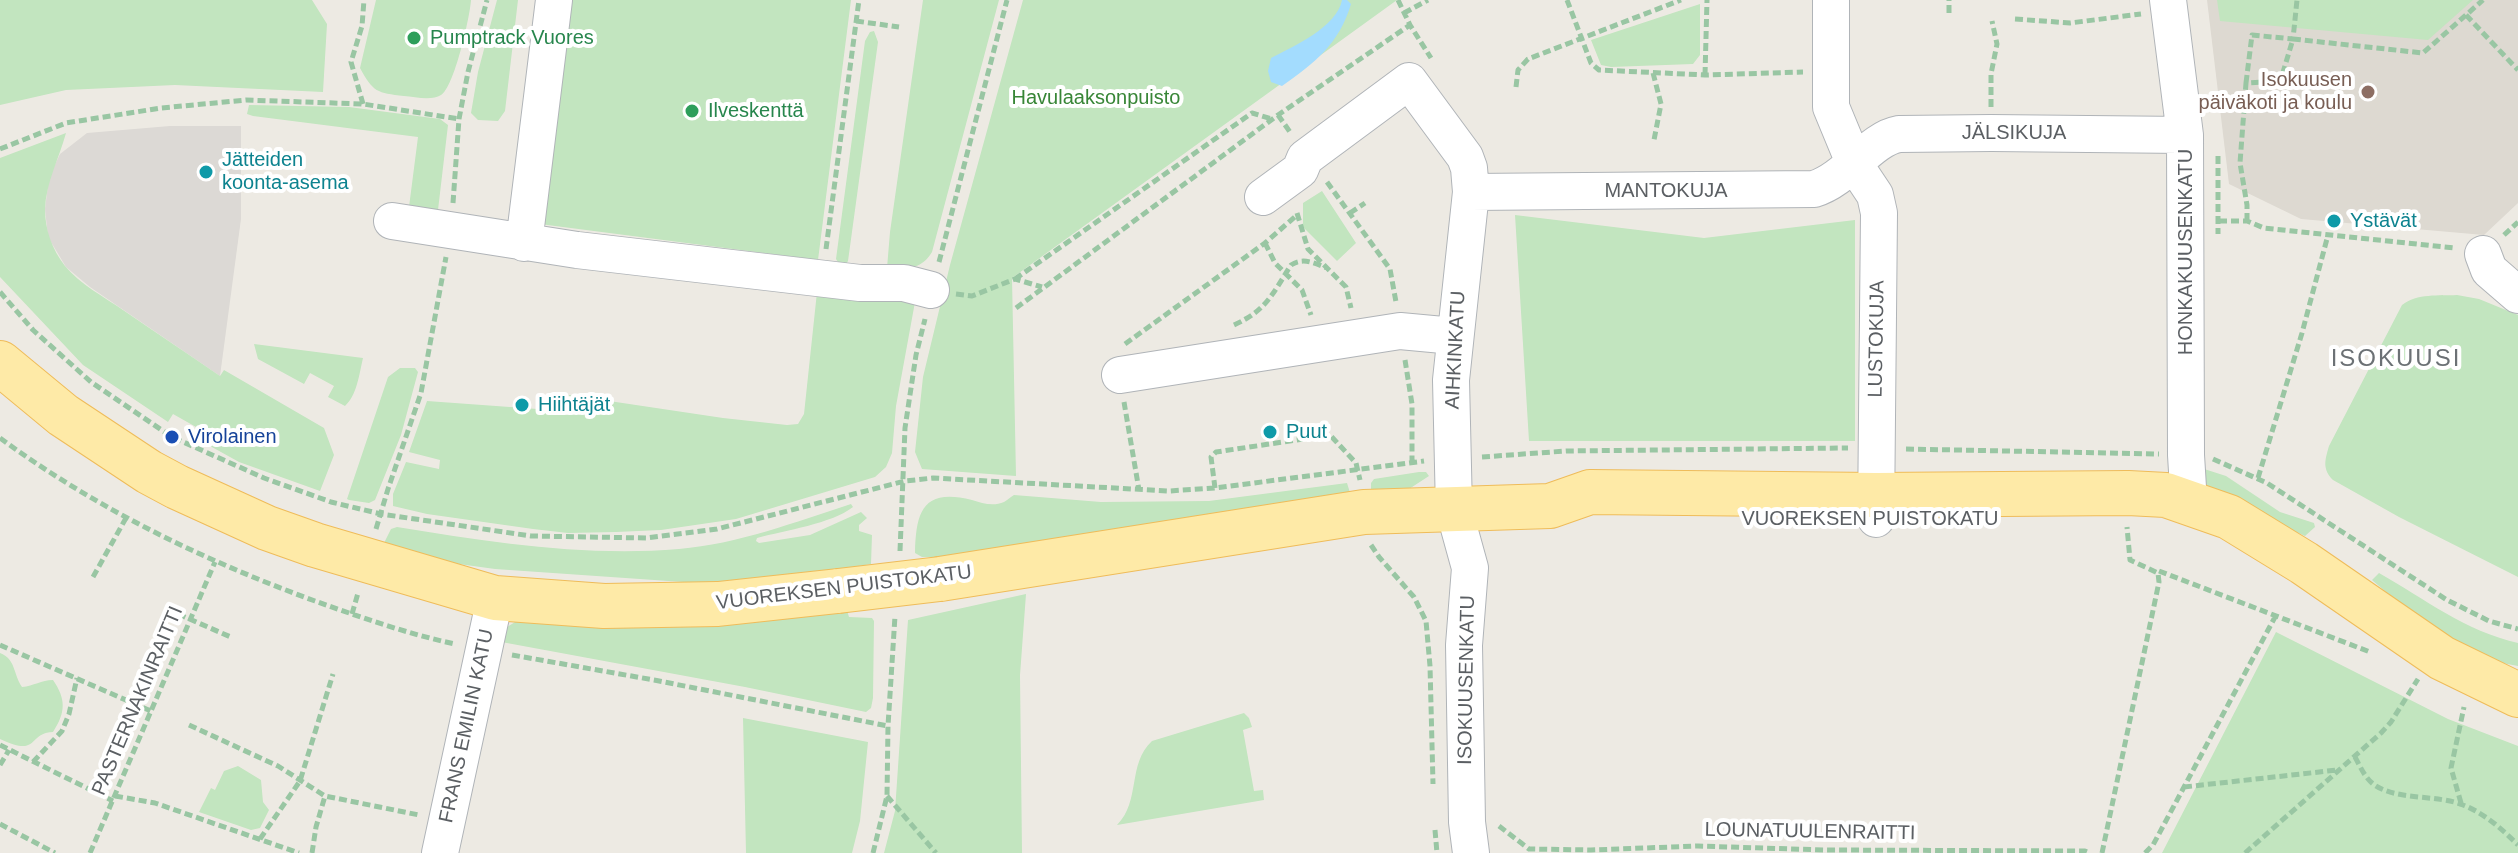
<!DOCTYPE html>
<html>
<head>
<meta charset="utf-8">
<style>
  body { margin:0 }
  canvas { display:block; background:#edeae3 }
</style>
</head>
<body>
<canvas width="2518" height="853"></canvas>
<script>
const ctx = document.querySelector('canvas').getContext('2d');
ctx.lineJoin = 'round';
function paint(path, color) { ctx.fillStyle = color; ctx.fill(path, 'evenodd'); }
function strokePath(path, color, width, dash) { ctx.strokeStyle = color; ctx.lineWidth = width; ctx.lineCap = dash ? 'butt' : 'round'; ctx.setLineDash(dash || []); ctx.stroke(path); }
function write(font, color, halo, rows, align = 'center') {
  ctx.font = font + ' Helvetica,sans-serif'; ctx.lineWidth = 8; ctx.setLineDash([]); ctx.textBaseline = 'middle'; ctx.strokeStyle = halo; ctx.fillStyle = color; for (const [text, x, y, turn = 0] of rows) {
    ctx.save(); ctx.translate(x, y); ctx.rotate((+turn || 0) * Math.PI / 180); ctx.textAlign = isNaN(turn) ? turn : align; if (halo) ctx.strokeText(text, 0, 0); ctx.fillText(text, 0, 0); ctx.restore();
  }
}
const industrial = new Path2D(`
  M170 126H241V219L220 376 90 287 66 267 48 237 45 209 49 177 60 154 87 133Z`);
const education = new Path2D(`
  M2207 0H2518V203L2484 235 2301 219 2229 184Z`);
const green = new Path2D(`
  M0 0H312L327 24 323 92 175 85 66 90 0 105Z
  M376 0H471C470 17 454 88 441 95 432 101 415 97 404 96 377 93 373 92 360 68Z
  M497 0H518L505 111 498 121 478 120 471 113 478 72Z
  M561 0H851L818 260 532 223Z
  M923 0H999L932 252C921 270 907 269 887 268L890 232Z
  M1023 0H1397L1012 278 1016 476 922 469 915 452 923 377 950 265Z
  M2217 0H2473L2428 40 2220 21Z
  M1700 4V55L1693 64 1611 67 1601 65 1591 40Z
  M874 31 878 42 848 261 846 264 838 262 836 259 865 41 870 32Z
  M249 105 349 107 440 119 448 125 438 210 409 207 418 137 253 116 247 114Z
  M66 133C59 159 46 182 45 209 45 230 52 249 65 266 80 284 104 297 123 310 155 332 188 354 220 376L224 370 324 428 334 455 320 491 239 462 192 436 196 427 173 414 168 422 83 365 0 277V158Z
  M1322 191 1356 243 1337 261 1303 227V203Z
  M1515 215 1704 238 1855 220V441H1529Z
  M817 292 915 302 896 406 892 453 886 467 875 477 736 519 661 530 616 532 568 533 533 529 427 514 393 506V494L406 462 439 469 440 460 409 452 427 401 565 411 569 395 723 418 787 425 798 424 804 414Z
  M2457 295 2479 299 2518 315V577L2399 517 2333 480C2322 469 2325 460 2329 446L2402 305C2417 293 2439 296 2457 295Z
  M254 344 363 358C359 375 357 395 345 406L328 397 334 386 310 373 304 384 258 359Z
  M400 368H415L418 372 401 435 375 500 369 503 349 500 347 499 388 377Z
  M2198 467 2226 476 2280 512 2314 523 2315 527 2305 536 2206 490Z
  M1419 472H1426L1429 476 1409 489 1375 493 1371 489V483L1374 479Z
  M1347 483 1351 496 946 557H922L915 553C916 511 923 488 972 500 982 503 993 507 1004 502 1008 500 1010 497 1014 495L1101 502 1209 501Z
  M851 504 853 507C831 524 786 530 757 538L756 541 759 543 810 535 861 512 867 518 859 525V531L872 535 871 564 741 586 495 569 437 561 383 545 391 529 397 527C490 542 584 557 679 549 738 544 795 522 851 504Z
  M2379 573C2425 599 2465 631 2518 643V666C2461 658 2414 616 2372 580Z
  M1026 594 1020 675 1022 853H884L895 811 908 620Z
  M846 607 849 617 872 618 874 621 873 698 871 708 866 712 745 687 496 641 507 627 520 619Z
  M2276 632 2448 719 2518 746V853H2162Z
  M0 653C16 659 13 674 22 687 34 686 41 680 53 680 66 699 66 712 53 732 27 733 40 758 0 739Z
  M1244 713 1249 718 1252 727 1243 730 1254 791 1263 790 1264 800 1117 825C1141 801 1127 764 1152 741Z
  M743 718 868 742 860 821 852 853H746Z
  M238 766 261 780 263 802 269 810 260 828 251 830 199 812 211 788 215 790 224 771Z`);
const water = new Path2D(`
  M1342 0H1347L1351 4C1339 44 1315 63 1282 86L1271 82 1268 71 1271 58C1294 46 1337 27 1342 0Z`);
const path = new Path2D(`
  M1398 0 1410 25 1431 58
  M1567 0 1591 63 1599 70 1705 75 1803 72
  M1404 13 1428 0
  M1949 13V0
  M2466 15 2518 70
  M2015 19 2070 23 2141 14
  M856 21 899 27
  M1653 73 1661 104 1654 140
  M1705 75 1707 0
  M2246 83 2252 35 2293 39 2297 0
  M1516 87 1518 70 1528 59 1681 0
  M363 104 351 62 362 26 364 0
  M1991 107V74L1997 44 1992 21
  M1278 115 1290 132
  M0 149 66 123 161 108 246 100 363 104 459 119
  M2218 156V234
  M1327 182 1390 269 1396 302
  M453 203 459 119 468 72 487 0
  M1297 213 1308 249 1346 287 1351 308
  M1350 213 1365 203
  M2219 221H2247L2264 228 2454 248
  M2247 221V205L2240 163 2246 83 2277 81 2281 79 2293 39 2423 53 2483 0
  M2504 235 2518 222
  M1265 243 1275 263 1302 290 1311 315
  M826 249 859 0
  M939 262 1007 0
  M1015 279 1252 113 1272 119
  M0 292 33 330 91 382 172 437 264 478 331 502 381 514 531 536 646 538 717 529 905 481 933 478 1169 491 1215 488 1424 461
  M956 294 972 296 1015 279 1042 287
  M1016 308 1278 115 1410 25
  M1234 325C1267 310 1273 293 1291 265 1303 257 1314 263 1327 268
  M1125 344 1265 243 1297 215
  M1405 360 1412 404V462
  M1124 402 1139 490
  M0 438C97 509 203 560 315 601 360 617 408 634 455 644
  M1906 449 2159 454
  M1482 457 1566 451 1848 448
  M2213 459 2267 483 2447 600 2489 621 2518 629
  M2258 478 2302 333 2328 235
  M1215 488 1211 457 1216 452 1330 435 1356 463 1360 480
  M376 529 388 489 421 393 446 257
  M1371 545 1379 557 1414 597 1426 621 1430 666 1433 784
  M900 551 905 428 916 355 925 319
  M2159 571 2370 652
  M93 577 126 518
  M178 614 233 638
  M352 614 358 593
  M0 645 151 711
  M512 655 654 680 888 726
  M189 725 278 766 325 796 419 815
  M0 745 113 801
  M2355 757C2360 766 2364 776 2372 783 2393 801 2437 794 2463 805 2484 813 2502 829 2518 845
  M33 762 62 731 69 714 77 678
  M0 765 9 750
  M2184 787 2337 770
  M115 796 155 803 299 853
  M887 796 936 853
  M2461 803 2451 768 2464 707
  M0 824 55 853
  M1499 826 1529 849 1591 850 1698 846 1827 850 2085 851 2090 853
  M1435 830 1437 853
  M260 839 300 781 333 674
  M90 853 215 562
  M312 853 316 827 325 796
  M873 853 887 796 888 726 895 616
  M2102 853 2159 582 2158 573 2130 560 2127 527
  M2145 853 2153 845 2275 617
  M2245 853 2381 733 2391 722 2418 679`);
const minor = new Path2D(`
  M1831 0V107L1855 165 1875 195 1879 213 1876 519
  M2168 0 2185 135 2186 455 2189 504
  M1471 192 1814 189C1847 179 1870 139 1899 134L1991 133 2185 135
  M1263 197 1300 170 1305 158 1409 81 1465 157 1469 168 1471 192 1451 380 1454 510 1470 568 1464 645 1467 822 1471 853
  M392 221 577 250 860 283H904L931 290
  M524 243 554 0
  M2483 254 2489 270 2518 295
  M1120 375 1400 331 1454 336
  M440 853 495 598`);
const major = new Path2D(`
  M0 363 63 415 149 472 177 487 267 528 315 545 495 598 604 606 718 604 838 591
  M940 579 1364 512 1550 506 1590 492 1876 495 2128 493 2166 495 2229 517 2304 563 2442 658 2518 695`);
const majorBridge = new Path2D(`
  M838 591 940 579`);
const markers = [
  [414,38,8,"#2e9e5b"],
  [2368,92,8,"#8d6e63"],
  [692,111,8,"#2e9e5b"],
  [206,172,8,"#0f9aa8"],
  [2334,221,8,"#0f9aa8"],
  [522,405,8,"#0f9aa8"],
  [1270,432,8,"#0f9aa8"],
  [172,437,8,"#1a4fb4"]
];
const leisureNames = [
  ["Pumptrack Vuores",430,38],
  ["Ilveskenttä",708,111]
];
const educationNames = [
  ["Isokuusen",2352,80],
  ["päiväkoti ja koulu",2352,103]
];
const parkNames = [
  ["Havulaaksonpuisto",1096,98]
];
const streetNames = [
  ["JÄLSIKUJA",2014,133],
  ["MANTOKUJA",1666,191],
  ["HONKAKUUSENKATU",2186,252,-90],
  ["LUSTOKUJA",1877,339,-89],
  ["AIHKINKATU",1456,350,-87],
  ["VUOREKSEN PUISTOKATU",1870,519],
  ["VUOREKSEN PUISTOKATU",844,588,-7],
  ["ISOKUUSENKATU",1467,680,-89],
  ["PASTERNAKINRAITTI",138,701,-67],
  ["FRANS EMILIN KATU",467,726,-78],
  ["LOUNATUULENRAITTI",1810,832,1]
];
const cultureNames = [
  ["Jätteiden",222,160],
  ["koonta-asema",222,183],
  ["Ystävät",2350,221],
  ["Hiihtäjät",538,405],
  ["Puut",1286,432]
];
const transitNames = [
  ["Virolainen",188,437]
];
const quarterNames = [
  ["ISOKUUSI",2396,359]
];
paint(industrial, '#dcd9d5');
paint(education, '#ddd9d1');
paint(green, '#c2e5bf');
paint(water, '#a3dcfe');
strokePath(minor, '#b0b4b8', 38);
strokePath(major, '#efbc5a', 46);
strokePath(path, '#99c6a3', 5, [8, 4]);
strokePath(minor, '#fff', 36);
strokePath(major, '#feeaa7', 44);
strokePath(majorBridge, '#efbc5a', 46, []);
strokePath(majorBridge, '#feeaa7', 44);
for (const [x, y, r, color] of markers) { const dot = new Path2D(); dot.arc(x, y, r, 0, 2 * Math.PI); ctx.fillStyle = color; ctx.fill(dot); strokePath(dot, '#fff', 3); }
write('20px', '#27864d', '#fff', leisureNames, 'left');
write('20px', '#785e54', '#fff', educationNames, 'right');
write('20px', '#388637', '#fff', parkNames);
write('20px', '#5b5f63', '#fff', streetNames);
write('20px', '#0d838f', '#fff', cultureNames, 'left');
write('20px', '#164399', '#fff', transitNames, 'left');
ctx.letterSpacing = '2px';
write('24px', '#6c7175', '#fff', quarterNames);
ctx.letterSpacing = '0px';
</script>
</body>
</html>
